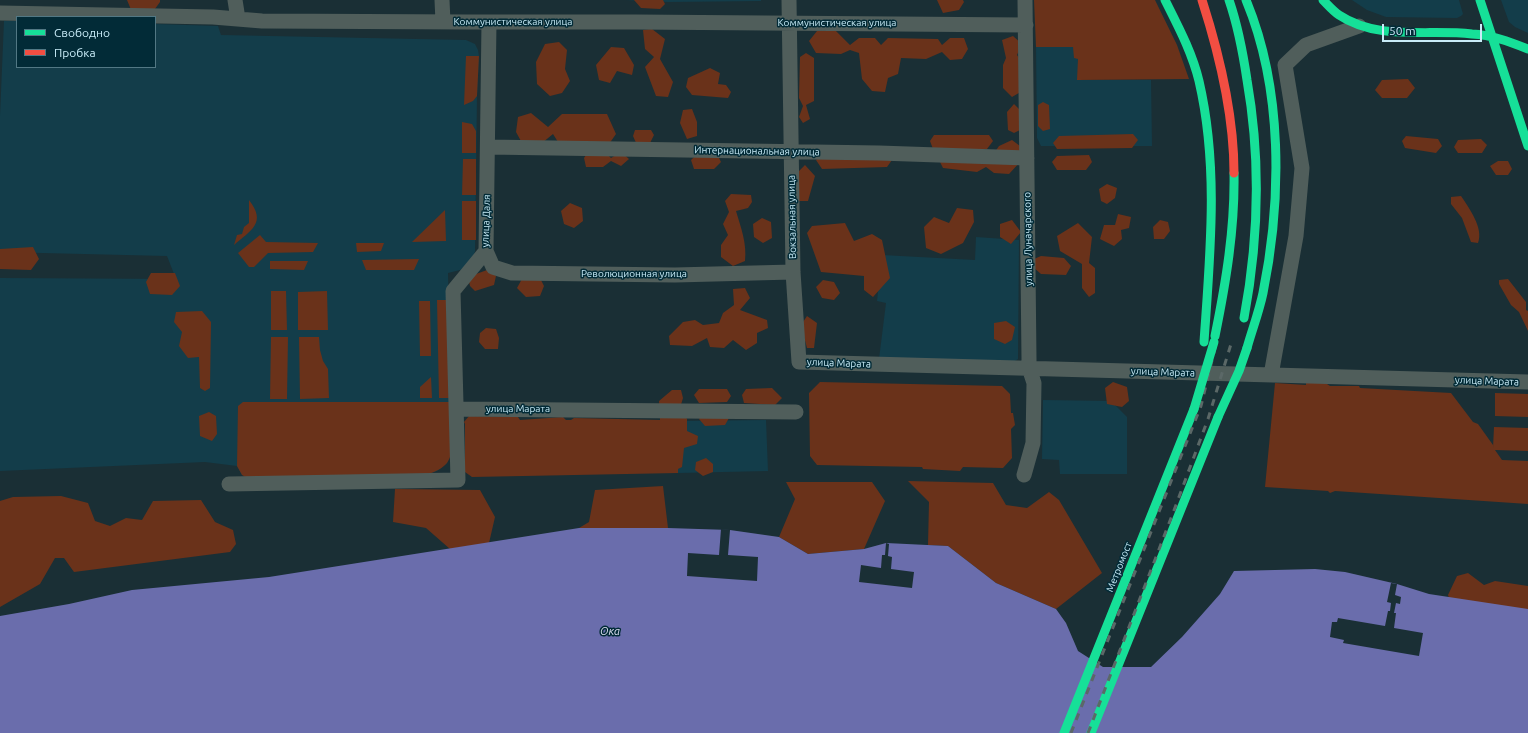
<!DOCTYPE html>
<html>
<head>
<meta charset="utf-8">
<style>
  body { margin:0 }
  #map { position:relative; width:1528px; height:733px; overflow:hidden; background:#1a2f35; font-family:Ubuntu,sans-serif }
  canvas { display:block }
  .legend { position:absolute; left:16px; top:16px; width:140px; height:52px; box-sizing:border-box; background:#022b37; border:1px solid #527884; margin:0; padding:5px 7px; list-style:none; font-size:12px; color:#c9ecf8 }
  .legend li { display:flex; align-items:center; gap:8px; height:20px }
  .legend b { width:20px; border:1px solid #527884 }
  .scale { position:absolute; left:1382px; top:24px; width:100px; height:18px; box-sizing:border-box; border:2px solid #c9ecf8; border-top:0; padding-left:5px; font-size:12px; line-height:14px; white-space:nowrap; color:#c9ecf8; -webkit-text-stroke:3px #022b37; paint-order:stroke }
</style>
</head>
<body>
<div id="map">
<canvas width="1528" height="733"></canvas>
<ul class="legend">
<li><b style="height:5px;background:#16e098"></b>Свободно</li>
<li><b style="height:5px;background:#f24e42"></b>Пробка</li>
</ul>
<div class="scale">50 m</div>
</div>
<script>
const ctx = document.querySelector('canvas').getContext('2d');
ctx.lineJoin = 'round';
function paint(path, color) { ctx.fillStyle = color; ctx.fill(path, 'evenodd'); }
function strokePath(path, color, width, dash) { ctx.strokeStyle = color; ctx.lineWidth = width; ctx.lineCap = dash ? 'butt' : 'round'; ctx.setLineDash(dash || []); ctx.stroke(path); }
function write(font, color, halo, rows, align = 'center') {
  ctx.font = font + ' Ubuntu,sans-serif'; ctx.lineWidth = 3; ctx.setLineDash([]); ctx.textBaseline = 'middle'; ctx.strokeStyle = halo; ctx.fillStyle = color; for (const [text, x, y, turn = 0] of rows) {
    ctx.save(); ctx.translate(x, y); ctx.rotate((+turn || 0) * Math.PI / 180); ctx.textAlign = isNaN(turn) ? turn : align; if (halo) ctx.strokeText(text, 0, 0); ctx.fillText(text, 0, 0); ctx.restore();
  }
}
const built = new Path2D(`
  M626 0H761V1L668 2Z
  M1352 0H1459L1463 14 1461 16 1457 18 1386 17 1367 10Z
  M1501 0H1528V33L1515 27 1509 22Z
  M4 21H17V67H155V24L218 26 221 35 466 40 475 44 478 50 479 56 477 96 475 251 472 262 464 269 448 273 452 451 447 463 437 471 428 474 242 475 237 466 205 462 0 471V278L176 279 167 256 0 252V116Z
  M1036 47H1074L1078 58V80H1151L1152 146H1041L1037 138Z
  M976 237 1019 240 1018 359 1012 363 879 359 886 303 877 301 882 255 975 260Z
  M1043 400 1111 401 1127 417V474H1060L1059 460 1042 459Z
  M766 420 768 471 678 473 677 421Z`);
const green = new Path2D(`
  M127 0H160V2L152 13 132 12Z
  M634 0H663L665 4 660 9 641 8Z
  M937 0H963L964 2 959 10 943 13Z
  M1034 0H1155L1177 45 1189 79 1077 80 1078 59 1074 58 1073 47H1036Z
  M652 29 665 39 660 59 673 82 668 97 656 96 645 67 654 57 645 49 643 30Z
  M835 30 850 45 859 38H875L881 45 888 38 938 39 942 45 950 38H964L968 49 962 59 950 60 942 52 926 59 901 58 898 74 888 78 885 92 872 91 862 79 859 53 850 50 841 54 816 53 809 41 817 31Z
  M1013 36 1022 44 1017 55 1022 62 1024 90 1012 97 1003 88V65L1006 58 1002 40Z
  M559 42 567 50 565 69 570 81 562 93 550 96 537 84 536 62 545 44Z
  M611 47 624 48 634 65 632 75 617 71 610 83 599 80 596 65Z
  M806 53 814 58V101L806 105 810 119 803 123 799 117 803 106 799 98 800 57Z
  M466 56H479L477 96 473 101 464 105Z
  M710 68 720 73 718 84 726 85 731 92 728 98 692 95 686 87 688 78Z
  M1408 79 1415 88 1407 98H1382L1375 90 1382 80Z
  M1043 102 1049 105 1050 129 1043 131 1038 126V105Z
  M1014 104 1022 112V129L1014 133 1008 130 1007 112Z
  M692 109 697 122V136L687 139 680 123 683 110Z
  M531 113 548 127 562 114H607L616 134 609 144 558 142 553 134 542 143H522L516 132 518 117Z
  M462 122 472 124 476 131V153H462Z
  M635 130H651L654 135 649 145H637L633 136Z
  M1133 134 1138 140 1132 148 1057 149 1053 143 1059 136Z
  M934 135H989L993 141 987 149H933L930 141Z
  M1406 136 1438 139 1442 146 1436 153 1405 148 1402 141Z
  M1481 139 1487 145 1482 153H1458L1454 147 1458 140Z
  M1012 140 1020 146 1021 161 1009 174 994 173 986 167 977 172 943 168 939 160 988 162 999 146Z
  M588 152H605L611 158 621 152 629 159 621 166 611 161 603 167H586L584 158Z
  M697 154H717L721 162 714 169H694L691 160Z
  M824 155 892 160 887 167 822 169 816 160Z
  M1089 155 1092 162 1086 170H1057L1052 162 1057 156Z
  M463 159H476V195H462Z
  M1498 161H1508L1512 169 1508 175H1496L1490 166Z
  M805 165 815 176 808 201H799L795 175Z
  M1107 184 1117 188 1115 198 1107 204 1101 201 1099 189Z
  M731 194 751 195 752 202 748 208 736 211C741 228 747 243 745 261L733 266 721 257V245L728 235 723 224 729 212 725 201Z
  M1461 196C1469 208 1484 228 1478 243L1471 242 1462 218 1451 204V197Z
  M249 200C267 223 251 230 234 245L237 235 242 234 244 227 249 223Z
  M462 201H476V240H462Z
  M570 203 582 208 583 221 574 228 564 224 561 211Z
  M957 208 973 210 974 222 963 243 941 254 926 248 924 227 934 217 949 223Z
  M445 210 446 241 412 242Z
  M1118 214 1131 217 1129 228 1121 230 1122 239 1114 246 1100 239 1104 225H1115Z
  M762 218 771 222 772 238 763 243 754 237 753 224Z
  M1012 220 1021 232 1011 244 1000 237V224Z
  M1160 220 1168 222 1170 231 1164 239H1154L1153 227Z
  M845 223 854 241 872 234 882 240 890 278 873 297 864 290V276L821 272 807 233 812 226Z
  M1078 223 1092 237 1089 263 1095 268V293L1089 297 1082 288V264L1060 251 1057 236Z
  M260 235 266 242 318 243 313 252 268 253 254 267H249L238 253Z
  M356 243H384L381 251 357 252Z
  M33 247 39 259 31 270 0 269V249Z
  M1041 256 1064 258 1071 266 1066 275 1041 274 1033 267 1034 259Z
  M419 259 414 270H366L362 260Z
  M270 261H308L304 270 270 269Z
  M487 270 496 276 494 285 475 291 470 286 468 277Z
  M151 273H175L180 286 172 295 150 294 146 282Z
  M539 276 544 286 540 296 526 297 517 288 523 277Z
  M1508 279 1526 302V310L1528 311V331L1519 312 1511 305 1499 284V280Z
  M823 280 834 282 840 293 834 300 822 298 816 287Z
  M745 288 750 298 740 310 767 320 768 328 757 333V343L746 350 733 340 724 348 710 347 707 338 692 346 670 345 669 336 683 322 695 320 703 325 719 323 723 313 734 305 733 289Z
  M271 291H286L287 330H271Z
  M327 291 328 330H298V292Z
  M437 300H449L451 398H439Z
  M419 301H430L431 356H420Z
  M202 311 211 322 210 388 205 391 200 388 199 357 188 358 179 346 182 332 174 322 176 312Z
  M807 316 817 323 814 348H807L801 325Z
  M1006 321 1015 327 1012 340 1005 344 994 339V323Z
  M486 328 496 329 499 338 498 349H485L479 342 480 333Z
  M271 337H288L287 399H270Z
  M299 337H319L320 350 323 361 328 369 329 398 300 399Z
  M431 377 432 398H420V387Z
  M820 382 1002 386 1010 394 1011 413H1013L1015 425 1011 429 1012 458 1003 468 963 467 960 471 923 469 922 467 817 465 810 456 809 393Z
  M1113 382 1127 387 1129 401 1122 407 1107 404 1105 388Z
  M1324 382 1330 386H1359L1360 388 1451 393 1473 422 1478 424 1493 445V448L1494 427 1528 428V451L1495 450 1502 460 1528 461V504L1335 491 1330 493 1328 491 1265 487 1275 383 1306 385V383Z
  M772 388 782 398 775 405 744 403 742 395 746 389Z
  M699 389H727L731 396 727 402 699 403 694 395Z
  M672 390H681L683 398 680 408 687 419V431L698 436 697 444 684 448 682 467 678 469V473L472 477 465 472V424L464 422 469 416 518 417 520 420 563 417 566 420H571L574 418 660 420 659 401Z
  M1495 393 1528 394V417L1495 416Z
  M243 402H451C452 418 457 450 447 463 443 468 435 472 428 474L249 479 242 475 237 466 238 406Z
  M209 412 216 416 217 434 212 441 200 436 199 416Z
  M702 415 729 418 725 425 705 426 699 419Z
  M706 458 713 464V472L703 476 695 470 696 462Z
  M908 481 993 483 1006 505 1027 508 1049 492 1059 500 1102 573 1056 609 996 583 948 546 928 545 929 502Z
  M786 482H872L885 501 864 549 808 554 779 537 795 499Z
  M663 486 668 528H579L589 522 595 490Z
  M395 489 480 490 495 517 489 543 450 549 426 528 393 522Z
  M61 496 88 503 95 521 110 526 126 518 142 520 153 501 201 500 215 522 233 530 236 544 230 552 74 572 64 558H55L40 584 0 607V501L13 497Z
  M1468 573 1484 585 1495 581 1528 586V633L1454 613 1448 595 1457 576Z`);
const water = new Path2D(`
  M579 528H668L730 530 779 537 808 554 864 549 886 543 948 546 996 583 1056 609 1066 623 1078 651 1103 667H1151L1182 637 1220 594 1234 571 1315 569 1345 572 1397 584 1429 594 1528 609V733H0V616L69 604 132 590 269 577Z`);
const pier = new Path2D(`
  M721 529 730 530 728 555 758 557 757 581 687 576 688 553 719 555Z
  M886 543 889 544 888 556 892 557 891 569 914 572 912 588 859 582 861 565 881 568 882 555H885Z
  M1391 583 1397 584 1395 595 1401 597 1400 604 1396 603 1394 613H1396L1394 628 1423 633 1419 656 1343 643 1344 640 1330 637 1332 622H1337L1338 618 1385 626 1388 611H1390L1391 603 1387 602Z`);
const street = new Path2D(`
  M235 0 238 19
  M442 0 443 22
  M789 0 793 272 799 362 1528 382
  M0 13 213 17 262 21 468 22H636L1026 25
  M488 147 879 153 1027 158
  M486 251 493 267 512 273 675 275 793 272
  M1271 375 1296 236 1302 168 1285 65 1306 45 1359 26
  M457 409 796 412
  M1024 475 1033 443 1034 383 1029 368V359L1025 0
  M229 484 458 480 453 291 486 251 489 22`);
const fast = new Path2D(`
  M1165 0C1178 26 1192 52 1199 81 1219 167 1210 255 1204 342
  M1229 0C1238 26 1243 53 1247 80 1261 160 1259 238 1244 318
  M1246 0C1283 89 1282 199 1263 293 1259 312 1252 330 1247 348
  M1323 0C1328 5 1333 11 1339 15 1378 41 1428 29 1472 34 1492 35 1510 42 1528 49
  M1480 0 1528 146
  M1215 336C1226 282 1235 228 1234 173
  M1064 733 1194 409
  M1091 733 1218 417`);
const jam = new Path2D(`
  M1202 0C1220 56 1234 114 1234 173`);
const rail = new Path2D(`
  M1071 733 1201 406 1216 344
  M1088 733 1173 513 1208 419 1231 344`);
const fastBridge = new Path2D(`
  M1194 409 1214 342
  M1218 417 1239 371 1247 348`);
const streetNames = [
  ["Коммунистическая улица",513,22],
  ["Коммунистическая улица",837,23],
  ["Интернациональная улица",757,151,1],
  ["Вокзальная улица",792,217,-91],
  ["улица Даля",486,221,-88],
  ["улица Луначарского",1028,239,-91],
  ["Революционная улица",634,274],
  ["улица Марата",839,363,2],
  ["улица Марата",1163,372,2],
  ["улица Марата",1487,381,2],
  ["улица Марата",518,409],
  ["Метромост",1119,567,-68]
];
const waterNames = [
  ["Ока",610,631]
];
paint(built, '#133d4a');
paint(green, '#6a321a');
paint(water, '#6a6dac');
paint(pier, '#1a2f35');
strokePath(street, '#505e5b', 15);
strokePath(fast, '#16e098', 9);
strokePath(jam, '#f24e42', 9);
strokePath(rail, '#5b6867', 3, [7, 7]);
strokePath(fastBridge, '#16e098', 9);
write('10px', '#c9ecf8', '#022b37', streetNames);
write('italic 11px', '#dcdef1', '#022b37', waterNames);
</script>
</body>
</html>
